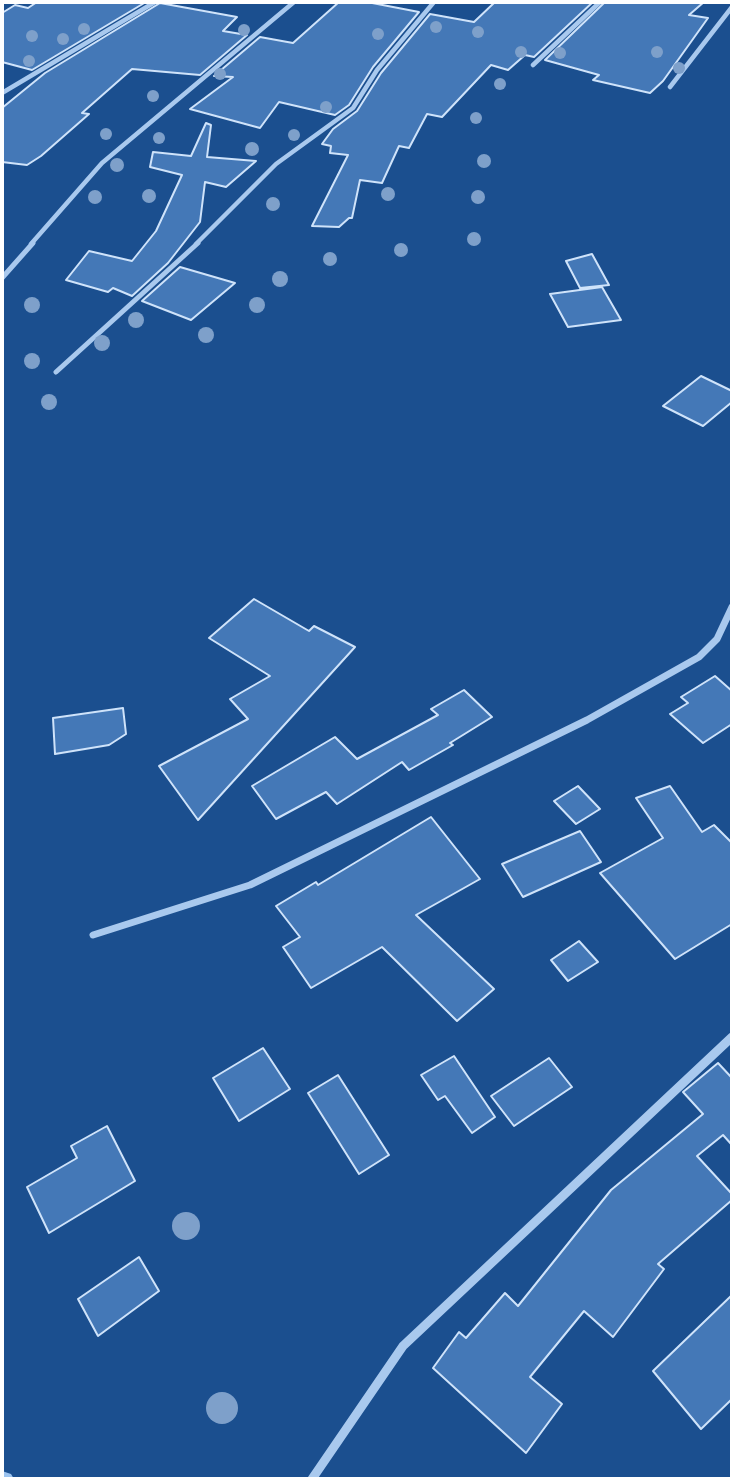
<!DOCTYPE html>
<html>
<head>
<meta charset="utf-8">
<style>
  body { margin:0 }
  #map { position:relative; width:734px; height:1481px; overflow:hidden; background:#1b4f8f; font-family:Overpass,sans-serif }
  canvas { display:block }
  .frame { position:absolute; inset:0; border:4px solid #fff; pointer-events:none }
</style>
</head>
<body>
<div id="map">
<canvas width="734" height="1481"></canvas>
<div class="frame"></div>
</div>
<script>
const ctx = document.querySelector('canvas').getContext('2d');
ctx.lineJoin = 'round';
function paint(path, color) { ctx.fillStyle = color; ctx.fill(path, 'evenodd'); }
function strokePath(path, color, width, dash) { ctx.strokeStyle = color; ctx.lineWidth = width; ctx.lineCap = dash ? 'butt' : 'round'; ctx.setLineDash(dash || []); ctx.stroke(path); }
const stream = new Path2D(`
  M2 1471 11 1474 14 1479H2Z`);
const building = new Path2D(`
  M37 2H146L32 70 2 62V13L15 5 28 8Z
  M339 2H367L419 12 373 67 349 105 335 115 279 102 260 128 190 109 233 77 214 76 260 37 293 43Z
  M495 2H593L534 57 525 55 508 70 491 65 442 117 427 114 409 148 399 146 382 183 360 180 352 218H349L339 227 312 226 348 155 330 153 331 146 322 144 333 129 357 111 381 73 430 14 474 22Z
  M605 2H704L689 15 708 18 663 81 650 93 593 80 599 75 545 60Z
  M160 3 237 17 223 31 247 35 200 75 132 69 82 113 89 114 41 156 27 165 2 162V108L45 73Z
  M206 123 211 125 207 157 256 161 226 187 205 182 200 222 168 263 132 296 113 288 108 292 66 280 89 251 132 261 156 231 182 175 150 167 153 152 191 156Z
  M592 254 609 285 580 288 566 261Z
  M180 267 235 283 191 320 142 301Z
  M602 287 621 320 568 327 550 294Z
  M701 376 732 391V402L703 426 663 406Z
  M254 599 309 631 314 626 355 647 198 820 159 766 248 719 230 699 270 676 209 638Z
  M715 676 732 691V724L703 743 670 714 688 703 681 697Z
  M464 690 492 717 450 743 453 745 409 770 402 762 337 804 326 792 276 819 252 786 335 737 357 759 438 715 431 709Z
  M123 708 126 734 109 745 55 754 53 718Z
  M578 786 600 809 576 824 554 801Z
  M670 786 702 832 714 825 732 843V924L675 959 600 873 663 838 636 798Z
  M431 817 480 879 416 915 494 989 457 1021 382 947 311 988 283 947 300 937 276 906 316 882 318 885Z
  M580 831 601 862 523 897 502 864Z
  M579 941 598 962 568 981 551 960Z
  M263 1048 290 1089 239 1121 213 1078Z
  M454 1056 495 1117 472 1133 445 1096 438 1100 421 1075Z
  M549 1058 572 1087 514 1126 491 1096Z
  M718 1063 732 1078V1145L723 1135 697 1156 732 1194V1200L658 1264 664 1269 613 1337 584 1311 530 1377 562 1404 526 1453 433 1368 459 1332 466 1338 505 1293 518 1306 611 1190 703 1114 683 1092Z
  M338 1075 389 1155 359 1174 308 1093Z
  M107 1126 135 1181 49 1233 27 1187 77 1158 71 1146Z
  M139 1257 159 1291 98 1336 78 1299Z
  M732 1295V1399L701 1429 653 1371Z`);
const streetFar3 = new Path2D(`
  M533 65 600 2
  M670 87 732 7
  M2 93 155 2
  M31 244 102 163 294 2
  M196 244 276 164 353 108 377 70 434 2`);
const streetFar2 = new Path2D(`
  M2 278 33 243
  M56 372 198 243`);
const streetFar1 = new Path2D(`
  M93 935 250 885 587 720 699 657 717 639 732 607`);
const street = new Path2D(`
  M312 1479 403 1346 732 1037`);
const trees = [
  [436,27,6],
  [84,29,6],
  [244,30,6],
  [478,32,6],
  [378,34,6],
  [32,36,6],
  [63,39,6],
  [521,52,6],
  [657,52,6],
  [560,53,6],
  [29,61,6],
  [679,68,6],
  [220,74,6],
  [500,84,6],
  [153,96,6],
  [326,107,6],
  [476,118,6],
  [106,134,6],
  [294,135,6],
  [159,138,6],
  [252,149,7],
  [484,161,7],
  [117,165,7],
  [388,194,7],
  [149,196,7],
  [95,197,7],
  [478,197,7],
  [273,204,7],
  [474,239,7],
  [401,250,7],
  [330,259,7],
  [280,279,8],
  [32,305,8],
  [257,305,8],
  [136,320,8],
  [206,335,8],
  [102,343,8],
  [32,361,8],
  [49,402,8],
  [186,1226,14],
  [222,1408,16]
];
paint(stream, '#9cc4f0');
paint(building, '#4478b7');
strokePath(building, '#cfe3fa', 2);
strokePath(streetFar3, '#a9c9ee', 4.5);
strokePath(streetFar2, '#a9c9ee', 5);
strokePath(streetFar1, '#a9c9ee', 7);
strokePath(street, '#a9c9ee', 9);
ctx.fillStyle = '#7ea0ca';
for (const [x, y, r] of trees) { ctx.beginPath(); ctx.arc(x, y, r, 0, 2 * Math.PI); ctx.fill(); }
</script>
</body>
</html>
